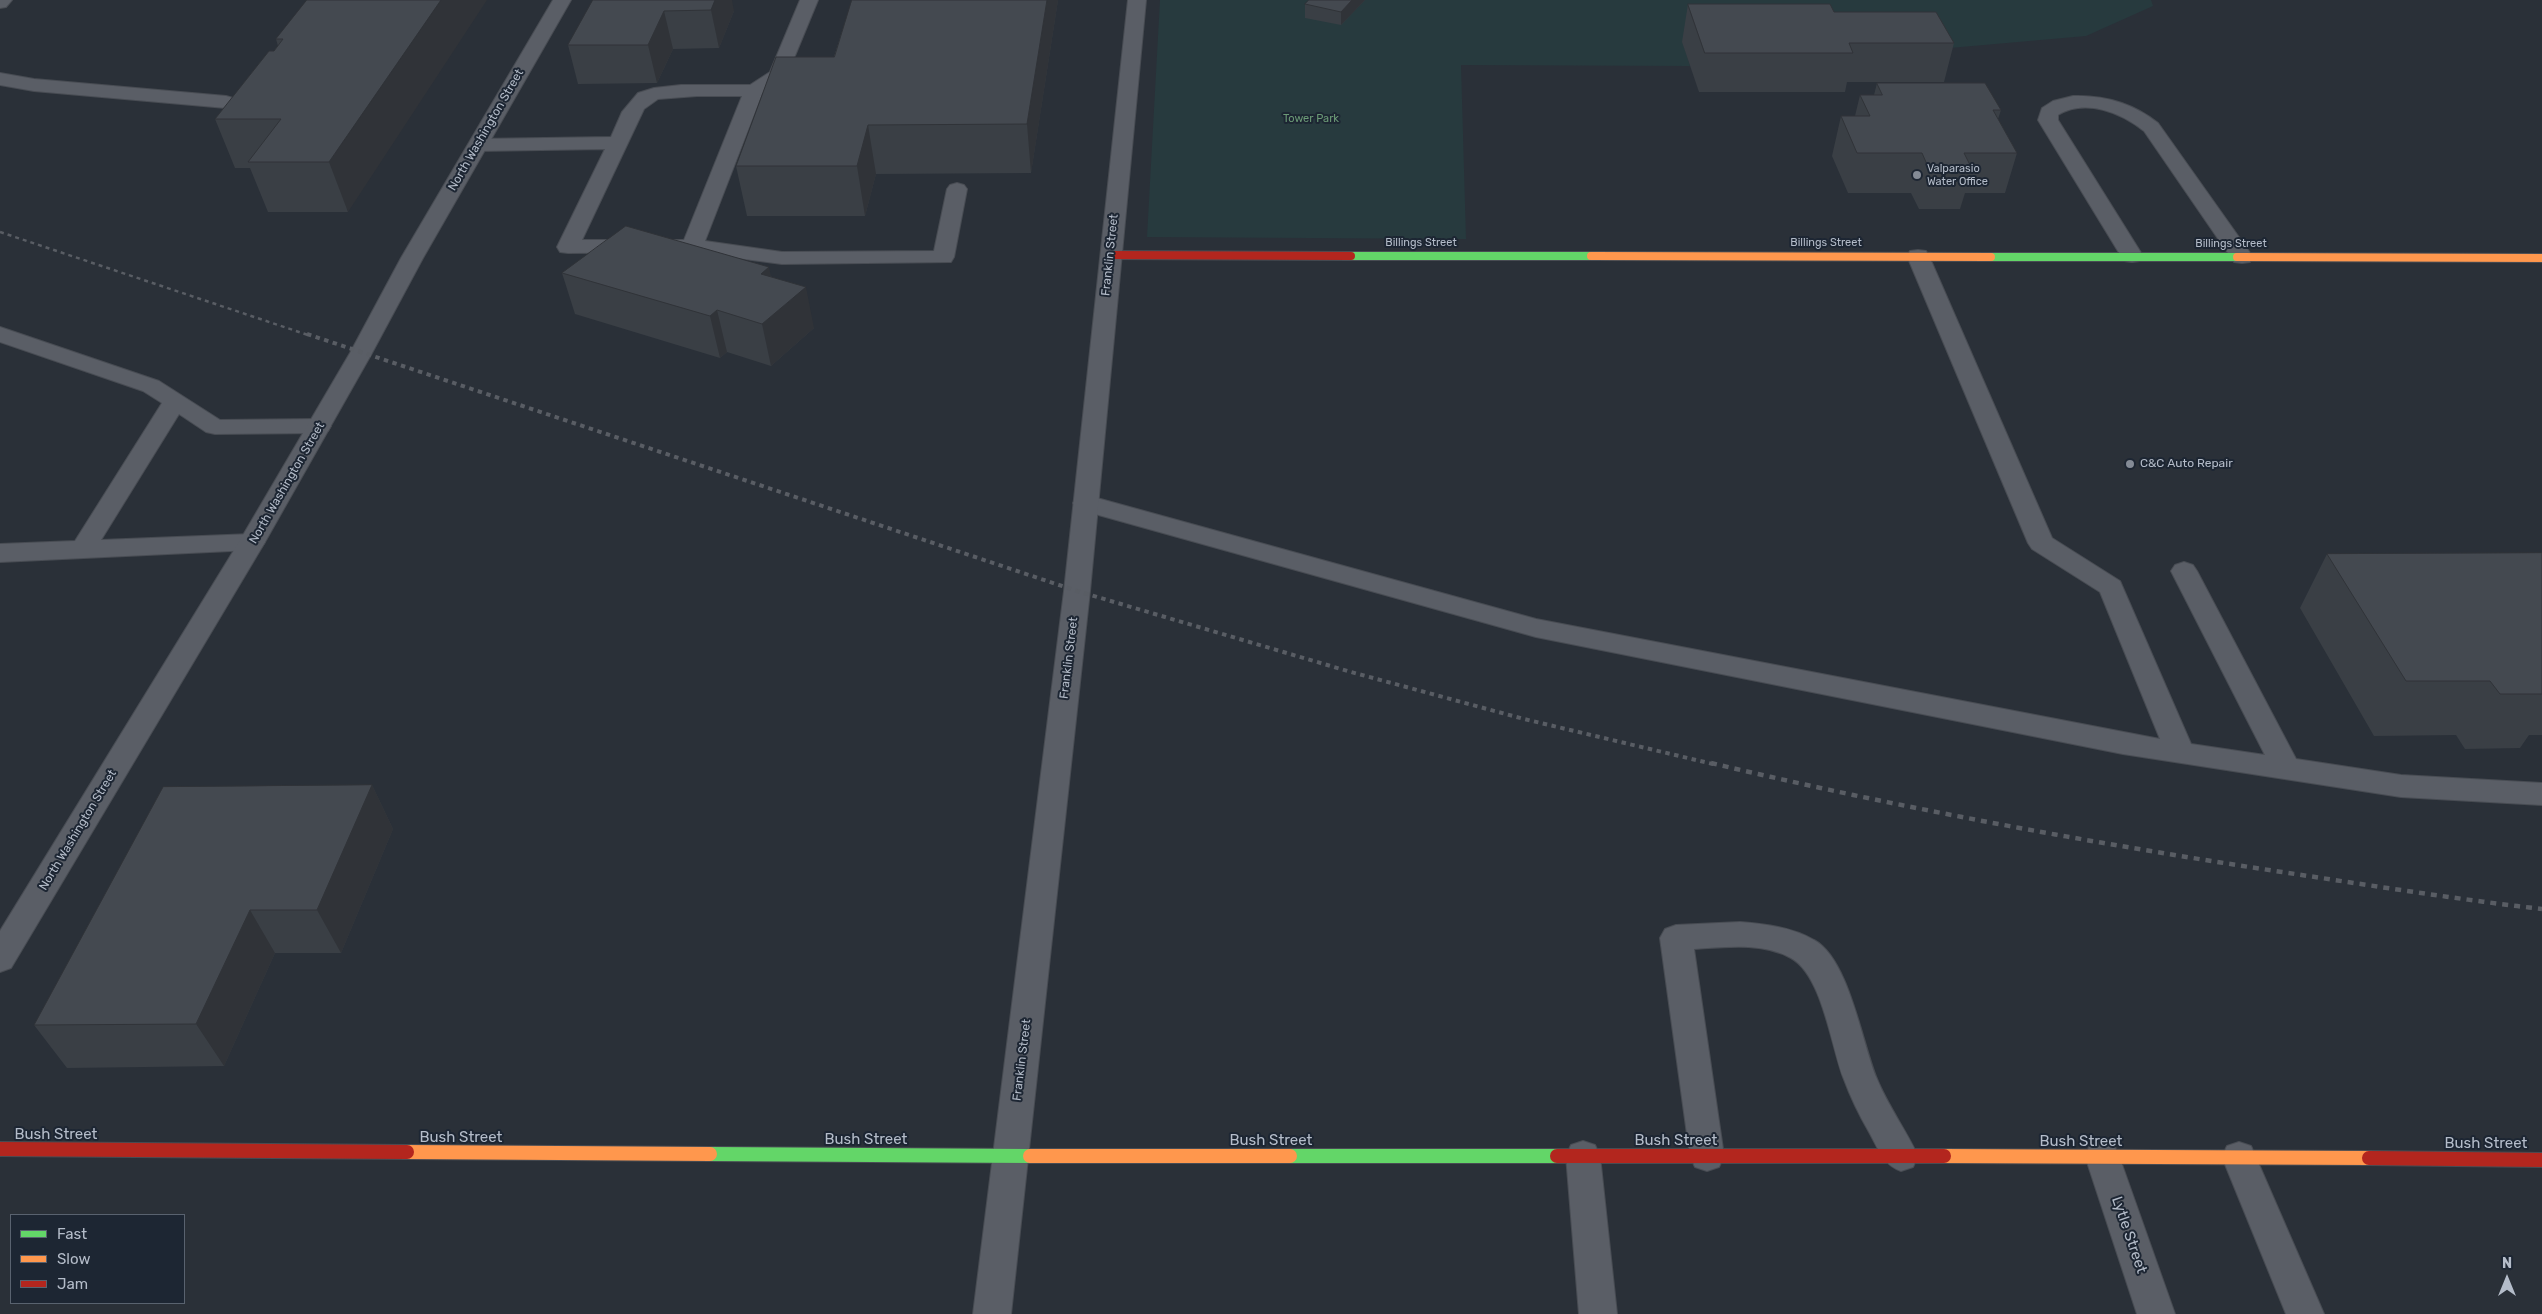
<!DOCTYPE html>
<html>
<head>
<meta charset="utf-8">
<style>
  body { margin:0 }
  #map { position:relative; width:2542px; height:1314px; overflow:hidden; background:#2a3038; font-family:Rubik,sans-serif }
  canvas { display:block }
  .legend { position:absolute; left:10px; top:1214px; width:175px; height:90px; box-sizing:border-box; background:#1d2633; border:1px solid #59626f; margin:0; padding:6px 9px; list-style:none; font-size:15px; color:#b4bcc9 }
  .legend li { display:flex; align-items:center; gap:10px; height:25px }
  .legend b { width:25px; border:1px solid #59626f }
  .north { position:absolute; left:2482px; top:1254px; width:50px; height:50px; -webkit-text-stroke:4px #1d2633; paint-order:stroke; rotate:0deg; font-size:14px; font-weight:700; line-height:20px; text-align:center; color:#b4bcc9 }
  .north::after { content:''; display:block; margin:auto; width:18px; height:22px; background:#b4bcc9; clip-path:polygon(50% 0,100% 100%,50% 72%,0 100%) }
</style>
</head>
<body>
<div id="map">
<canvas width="2542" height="1314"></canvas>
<ul class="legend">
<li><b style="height:6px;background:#63d668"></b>Fast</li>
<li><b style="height:6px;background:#ff974d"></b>Slow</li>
<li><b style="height:6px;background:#b3261e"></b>Jam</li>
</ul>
<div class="north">N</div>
</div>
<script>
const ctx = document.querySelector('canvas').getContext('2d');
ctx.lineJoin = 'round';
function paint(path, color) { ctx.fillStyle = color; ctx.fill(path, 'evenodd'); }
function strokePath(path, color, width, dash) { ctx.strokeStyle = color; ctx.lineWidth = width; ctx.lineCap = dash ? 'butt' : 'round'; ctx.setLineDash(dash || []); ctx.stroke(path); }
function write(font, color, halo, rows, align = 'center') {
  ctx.font = font + ' Rubik,sans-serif'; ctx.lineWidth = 4; ctx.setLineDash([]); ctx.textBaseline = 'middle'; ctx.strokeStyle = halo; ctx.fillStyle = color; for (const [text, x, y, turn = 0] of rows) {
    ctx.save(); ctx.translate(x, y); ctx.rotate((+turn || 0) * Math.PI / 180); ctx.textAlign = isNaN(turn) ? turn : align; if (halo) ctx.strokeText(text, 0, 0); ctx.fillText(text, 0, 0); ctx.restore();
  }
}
const green = new Path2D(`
  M1160 0H2151L2153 6 2086 36 1927 50 1683 42 1690 66 1461 65 1466 239 1147 237Z`);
const lane = new Path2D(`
  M800 0H818L787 75 762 94 705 241 782 252 934 251 947 189 950 185 957 183 964 185 967 189 954 257 951 262 782 264 692 252 568 253 560 252 557 247 605 149 478 151 471 149 468 145 471 141 478 139 611 137 622 112 638 93 654 88 681 85H750L770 72ZM697 96H742L684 240H582L644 109 658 99Z
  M0 73 34 79 226 96 233 98 236 102 233 106 226 108 34 91 0 85Z
  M2073 96C2104 95 2133 103 2158 123L2253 257 2250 262 2242 263 2234 262 2144 131C2121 113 2086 98 2058 115V120L2143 256 2140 261 2132 262 2124 261 2038 120 2042 108 2053 101Z
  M1918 250 1926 251 1929 256 2052 538 2120 581 2191 744 2265 755 2171 571 2175 565 2184 562 2193 565 2197 571 2296 759 2401 775 2542 783V805L2401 797 2123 754 1536 637 1077 509 1073 503 1077 497 1086 495 1536 619 2160 739 2100 592 2032 549 2028 543 1907 256 1910 251Z
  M0 327 159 381 220 420 319 419 328 421 331 426 328 431 319 433 215 434 206 432 179 414 101 540 252 534 261 536 265 542 261 548 252 550 0 562V544L75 541 162 403 143 391 0 342Z
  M1740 922C1765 924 1792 927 1814 940 1849 959 1862 1043 1877 1079 1888 1106 1906 1130 1918 1156L1913 1167 1901 1171C1883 1165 1878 1148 1869 1132 1859 1115 1850 1096 1843 1077 1831 1045 1822 975 1791 958 1763 942 1724 947 1694 949L1724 1156 1719 1167 1707 1171 1695 1167 1690 1156 1660 938 1665 929 1676 925Z
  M1583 1141 1595 1145 1600 1156 1617 1314H1579L1566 1156 1571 1145Z
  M2239 1142 2251 1146 2324 1314H2286L2222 1157 2227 1146Z`);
const street = new Path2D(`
  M0 0H12L6 7 0 8Z
  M553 0H571L423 258 372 353 265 542 11 968 0 972V931L239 542 350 353 401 258Z
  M1128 0H1146L1090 591 1011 1314H973L1064 591Z
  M2102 1141 2114 1145 2119 1156 2175 1314H2137L2085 1156 2090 1145Z`);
const fastFar1 = new Path2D(`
  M1351 256H1591
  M1991 257H2237`);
const fast = new Path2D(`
  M710 1154 1030 1156
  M1290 1156H1557`);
const slowFar1 = new Path2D(`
  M1591 256 1991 257
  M2237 257 2542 258`);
const slow = new Path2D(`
  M407 1152 710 1154
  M1030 1156H1290
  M1944 1156 2369 1158`);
const jamFar1 = new Path2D(`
  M1110 255 1351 256`);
const jam = new Path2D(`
  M0 1149 407 1152
  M1557 1156H1944
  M2369 1158 2542 1160`);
const railFar2 = new Path2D(`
  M0 232 311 336`);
const railFar1 = new Path2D(`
  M307 334 1077 591 1351 672 1524 719 1717 765`);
const rail = new Path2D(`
  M1711 763C1900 808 2091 843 2282 872 2368 885 2455 899 2542 909`);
const wall = new Path2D(`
  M307 0 348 212H268L250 168H235L215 119 278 46 276 39Z
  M593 0 734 11 719 48 673 49 657 83 578 84 568 45Z
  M852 0H1058L1031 173 876 174 865 216H747L736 166 834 57Z
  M1365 0 1341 25 1305 18V4Z
  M1688 4 1834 12 1954 43 1944 82H1847L1845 92H1699L1682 42Z
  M1877 83 2001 110 1998 119 2017 153 2005 193H1965L1960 209H1919L1911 193H1848L1832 156 1841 116H1855L1860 95H1874Z
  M562 273 771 276 814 328 771 366 727 352 720 358 575 314Z
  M2542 553V735H2529L2520 748 2465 749 2456 735 2374 736 2300 608 2327 554Z
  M372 785 393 829 341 953H275L224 1066 67 1068 34 1025Z`);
const shadedWall = new Path2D(`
  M441 0H487L348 212 329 162Z
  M715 0H732L734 11 719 48 711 10Z
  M1047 0H1058L1031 173 1027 124Z
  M1352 0H1365L1341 25V12Z
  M664 11 673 49 657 83 648 45Z
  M868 125 876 174 865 216 857 166Z
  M769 267 778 309 761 274Z
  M806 287 814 328 771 366 762 324Z
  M717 310 727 352 720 358 710 316Z
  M372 785 393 829 341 953 317 910Z
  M250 910 275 953 224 1066 196 1024Z`);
const building = new Path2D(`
  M307 0H441L329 162H248L281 119H215L269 51H274L283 39H276Z
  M593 0H715L711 10 664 11 648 45H568Z
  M852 0H1047L1027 124 868 125 857 166H736L776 57H834Z
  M1309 0H1352L1341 12 1305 4Z
  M1688 4H1830L1834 12H1936L1954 43H1849L1853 53H1705Z
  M1877 83H1985L2001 110H1993L2017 153H1964L1972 169H1929L1922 153H1857L1841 116H1870L1860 95H1882Z
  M626 226 769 267 761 274 806 287 762 324 717 310 710 316 562 273Z
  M2542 553V694H2500L2490 681H2406L2327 554Z
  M372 785 317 910H250L196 1024 34 1025 163 787Z`);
const markers = [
  [1917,175,5,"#848b96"],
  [2130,464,5,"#848b96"]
];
const farParknames = [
  ["Tower Park",1311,119]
];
const farPoinames = [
  ["Valparasio",1927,169],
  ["Water Office",1927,182]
];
const farStreetnames = [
  ["Billings Street",1421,243],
  ["Billings Street",1826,243],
  ["Billings Street",2231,244]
];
const streetNames = [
  ["North Washington Street",486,130,-60],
  ["Franklin Street",1110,255,-84],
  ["North Washington Street",287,483,-60],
  ["Franklin Street",1069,658,-83],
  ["North Washington Street",78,830,-59],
  ["Franklin Street",1022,1060,-83]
];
const poiNames = [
  ["C&C Auto Repair",2140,464]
];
const nearStreetnames = [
  ["Bush Street",56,1135],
  ["Bush Street",461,1138],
  ["Bush Street",866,1140],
  ["Bush Street",1271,1141],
  ["Bush Street",1676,1141],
  ["Bush Street",2081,1142],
  ["Bush Street",2486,1144],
  ["Lytle Street",2129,1235,71]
];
paint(green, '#273a3e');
strokePath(lane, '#484c53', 2);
strokePath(street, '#484c53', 2);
strokePath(fastFar1, '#484c53', 10);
strokePath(fast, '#484c53', 16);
strokePath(slowFar1, '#484c53', 10);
strokePath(slow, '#484c53', 16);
strokePath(jamFar1, '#484c53', 10);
strokePath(jam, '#484c53', 16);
paint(lane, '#5a5e66');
paint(street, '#5a5e66');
strokePath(fastFar1, '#63d668', 8);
strokePath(fast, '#63d668', 14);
strokePath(slowFar1, '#ff974d', 8);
strokePath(slow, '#ff974d', 14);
strokePath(jamFar1, '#b3261e', 8);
strokePath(jam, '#b3261e', 14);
strokePath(railFar2, '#595d64', 2.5, [4, 4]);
strokePath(railFar1, '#595d64', 4, [4.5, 4.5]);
strokePath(rail, '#595d64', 4.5, [6, 6]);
paint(wall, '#3a3f45');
paint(shadedWall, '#303338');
paint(building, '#444950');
strokePath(building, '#303338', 1);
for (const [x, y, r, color] of markers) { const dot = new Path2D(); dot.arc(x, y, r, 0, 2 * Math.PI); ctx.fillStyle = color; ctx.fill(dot); strokePath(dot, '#1d2633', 2); }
write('11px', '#6b9a76', '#1d2633', farParknames);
write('11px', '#b4bcc9', '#1d2633', farPoinames, 'left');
write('11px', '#b4bcc9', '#1d2633', farStreetnames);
write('12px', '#b4bcc9', '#1d2633', streetNames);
write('12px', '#b4bcc9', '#1d2633', poiNames, 'left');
write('15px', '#b4bcc9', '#1d2633', nearStreetnames);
</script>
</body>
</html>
